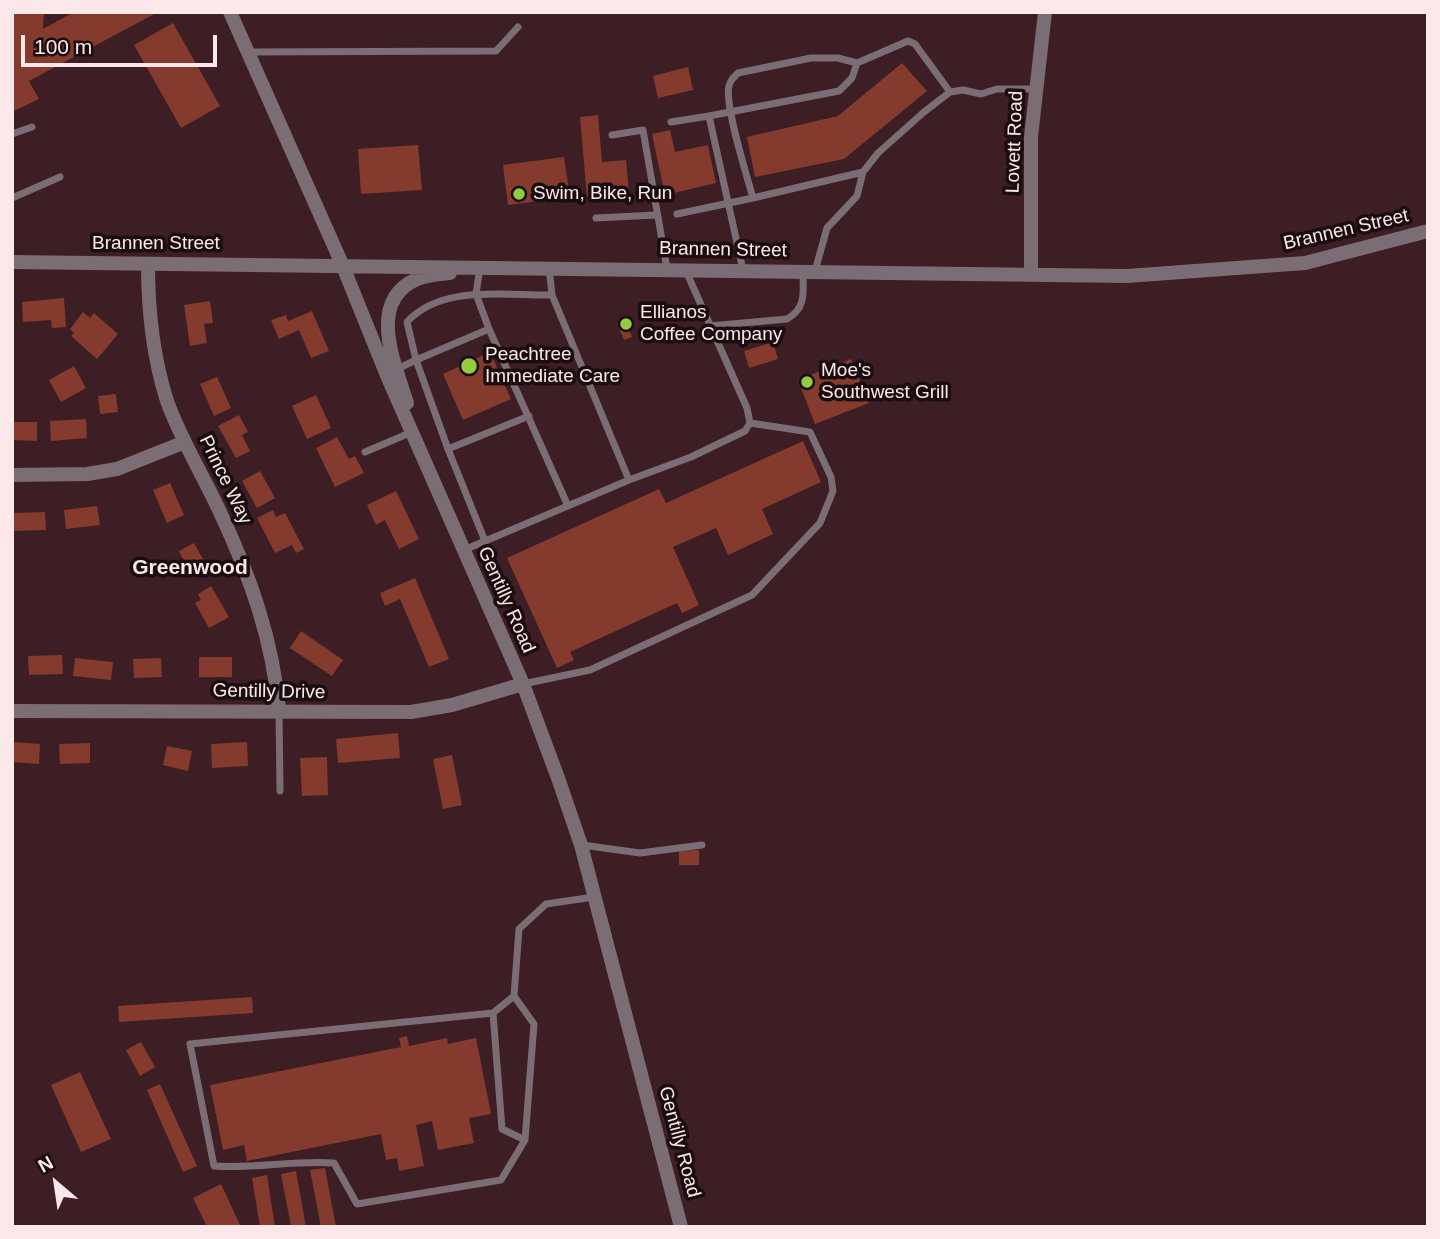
<!DOCTYPE html>
<html>
<head>
<meta charset="utf-8">
<style>
  body { margin:0 }
  #map { position:relative; width:1440px; height:1239px; overflow:hidden; background:#3c1e24; font-family:Arial,sans-serif }
  canvas { display:block }
  .frame { position:absolute; inset:0; border:14px solid #fce7ea; pointer-events:none }
  .north { position:absolute; left:21px; top:1148px; width:70px; height:70px; -webkit-text-stroke:5px #1a0d0f; paint-order:stroke; rotate:331deg; font-size:19px; font-weight:700; line-height:28px; text-align:center; color:#fce7ea }
  .north::after { content:''; display:block; margin:auto; width:24px; height:32px; background:#fce7ea; clip-path:polygon(50% 0,100% 100%,50% 72%,0 100%) }
  .scale { position:absolute; left:21px; top:35px; width:196px; height:32px; box-sizing:border-box; border:4px solid #fce7ea; border-top:0; padding-left:9px; font-size:21px; line-height:24px; white-space:nowrap; color:#fce7ea; -webkit-text-stroke:5px #1a0d0f; paint-order:stroke }
</style>
</head>
<body>
<div id="map">
<canvas width="1440" height="1239"></canvas>
<div class="frame"></div>
<div class="north">N</div>
<div class="scale">100 m</div>
</div>
<script>
const ctx = document.querySelector('canvas').getContext('2d');
ctx.lineJoin = 'round';
function paint(path, color) { ctx.fillStyle = color; ctx.fill(path, 'evenodd'); }
function strokePath(path, color, width, dash) { ctx.strokeStyle = color; ctx.lineWidth = width; ctx.lineCap = dash ? 'butt' : 'round'; ctx.setLineDash(dash || []); ctx.stroke(path); }
function write(font, color, halo, rows, align = 'center') {
  ctx.font = font + ' Arial,sans-serif'; ctx.lineWidth = 7; ctx.setLineDash([]); ctx.textBaseline = 'middle'; ctx.strokeStyle = halo; ctx.fillStyle = color; for (const [text, x, y, turn = 0] of rows) {
    ctx.save(); ctx.translate(x, y); ctx.rotate((+turn || 0) * Math.PI / 180); ctx.textAlign = isNaN(turn) ? turn : align; if (halo) ctx.strokeText(text, 0, 0); ctx.fillText(text, 0, 0); ctx.restore();
  }
}
const building = new Path2D(`
  M14 12H44L43 29 74 12H158L29 81 39 99 12 112Z
  M173 23 220 106 181 128 134 45Z
  M902 63 927 91 844 159 755 177 747 137 838 116Z
  M688 67 693 90 658 98 653 76Z
  M598 115 602 162 626 160 629 193 587 197 580 117Z
  M670 130 675 152 708 145 716 183 665 195 652 134Z
  M418 145 422 190 361 194 358 149Z
  M564 157 570 197 508 205 503 165Z
  M64 298 66 327 52 328 51 320 23 322 22 302Z
  M210 301 213 323 204 324 207 343 190 346 184 305Z
  M312 311 329 351 311 358 299 330 279 339 271 320 286 315 288 321Z
  M83 312 90 318 94 313 118 334 97 359 71 336 74 333 70 329Z
  M625 321 632 337 624 340 617 324Z
  M773 342 778 359 749 368 744 351Z
  M490 352 511 399 463 420 443 374Z
  M851 359 869 403 815 424 798 380Z
  M74 366 86 388 61 402 49 380Z
  M217 377 231 408 214 416 200 384Z
  M116 394 118 412 100 414 98 396Z
  M316 395 331 428 307 439 292 406Z
  M239 415 248 432 242 435 250 451 236 458 218 426Z
  M86 419 87 438 51 441 50 421Z
  M12 422H37V441L12 440Z
  M337 437 349 459 355 456 364 473 335 487 316 448Z
  M803 441 821 482 762 509 773 534 728 555 716 528 673 547 699 605 682 613 677 603 570 652 574 660 557 668 507 558 659 489 666 503Z
  M260 471 275 498 257 508 242 481Z
  M170 483 184 515 167 523 153 490Z
  M396 491 419 539 399 549 385 520 376 525 367 505Z
  M97 506 100 525 66 529 64 510Z
  M273 510 276 517 285 513 304 549 296 553 292 545 275 553 257 518Z
  M45 512 46 530 14 531V513Z
  M194 543 209 570 193 578 179 551Z
  M415 578 449 659 429 667 400 599 385 606 380 593Z
  M211 586 229 617 209 628 195 603 201 600 198 594Z
  M301 631 343 660 332 676 290 648Z
  M62 655 63 674 29 675 28 656Z
  M199 657H232V677H199Z
  M75 658 113 662 111 680 73 676Z
  M161 658 162 677 134 678 133 659Z
  M398 733 400 758 338 763 336 739Z
  M12 742 40 744 39 764 12 762Z
  M247 742 248 766 212 768 211 744Z
  M90 743V763L60 764 59 744Z
  M167 746 192 751 188 771 163 765Z
  M452 755 462 805 443 809 433 759Z
  M327 757 328 795 302 796 300 758Z
  M699 850V865H679V851Z
  M252 997 253 1013 119 1022 118 1006Z
  M407 1036 409 1046 447 1038 448 1044 476 1038 491 1114 469 1118 474 1143 438 1150 432 1121 416 1125 424 1166 399 1171 397 1158 386 1160 381 1134 247 1161 244 1145 223 1150 210 1085 401 1047 399 1038Z
  M141 1042 155 1067 140 1076 126 1050Z
  M80 1072 111 1139 81 1152 51 1085Z
  M160 1084 197 1166 183 1172 147 1090Z
  M325 1168 336 1227H321L310 1170Z
  M296 1171 306 1227H291L281 1174Z
  M267 1175 275 1227H260L252 1178Z
  M221 1184 241 1227H207L193 1198Z`);
const service = new Path2D(`
  M248 52 496 51 518 27
  M671 122 709 116
  M12 134 32 127
  M612 135 643 130 667 269
  M863 172 753 198C747 176 724 104 729 86 730 80 734 77 738 73L811 58H838L857 63 908 41 915 44 950 92
  M12 198 60 177
  M677 214 753 198
  M596 218 656 215
  M480 267 476 294 489 329 568 506
  M743 270 709 116 839 91 852 78 857 63
  M815 271 827 228 857 196 863 172 878 153 924 112 950 92 963 90 981 94 997 89H1036
  M710 326 787 319C807 308 803 291 803 271
  M489 329 416 360 407 322C442 284 505 296 552 295
  M397 369 416 360 448 449 529 416
  M448 449 485 541
  M365 452 412 432
  M629 480 691 457 745 431 750 423 747 408 686 271
  M464 550 629 480 552 295 549 267
  M523 684 590 670 752 595 820 523 833 491 831 477 810 432 750 423
  M279 711 280 791
  M582 845 640 853 702 845
  M514 996 534 1024 525 1140 501 1180 357 1204 334 1163C294 1160 254 1169 214 1166L190 1044 493 1013 514 996 519 929 546 904 594 897
  M493 1013 502 1129 525 1140`);
const minor = new Path2D(`
  M230 12 342 264
  M148 264C148 310 153 357 167 401 181 440 203 475 220 512 250 576 273 640 279 711
  M1031 274V137L1045 12
  M12 475 87 474 117 469 185 442
  M12 711 411 712 452 705 523 684`);
const tertiary = new Path2D(`
  M12 262 1127 276 1305 263 1428 231
  M342 264 388 378 523 684 558 778 581 845 681 1227
  M407 403C395 364 366 301 417 279 427 275 440 274 450 273`);
const markers = [
  [519,194,7,"#92cd3e"],
  [626,324,7,"#92cd3e"],
  [469,366,9,"#92cd3e"],
  [807,382,7,"#92cd3e"]
];
const streetNames = [
  ["Lovett Road",1015,142,-88],
  ["Brannen Street",1346,230,-13],
  ["Brannen Street",156,244],
  ["Brannen Street",723,250,1],
  ["Prince Way",225,480,64],
  ["Gentilly Road",506,600,66],
  ["Gentilly Drive",269,692,1],
  ["Gentilly Road",679,1142,75]
];
const poiNames = [
  ["Swim, Bike, Run",533,194],
  ["Ellianos",640,313],
  ["Coffee Company",640,335],
  ["Peachtree",485,355],
  ["Immediate Care",485,377],
  ["Moe's",821,371],
  ["Southwest Grill",821,393]
];
const neighbourhoodNames = [
  ["Greenwood",190,568]
];
paint(building, '#843a2c');
strokePath(service, '#7b6d74', 7);
strokePath(minor, '#7b6d74', 14);
strokePath(tertiary, '#7b6d74', 14);
for (const [x, y, r, color] of markers) { const dot = new Path2D(); dot.arc(x, y, r, 0, 2 * Math.PI); ctx.fillStyle = color; ctx.fill(dot); strokePath(dot, '#1a0d0f', 2.5); }
write('19px', '#fce7ea', '#1a0d0f', streetNames);
write('19px', '#fce7ea', '#1a0d0f', poiNames, 'left');
write('bold 21px', '#fce7ea', '#1a0d0f', neighbourhoodNames);
</script>
</body>
</html>
